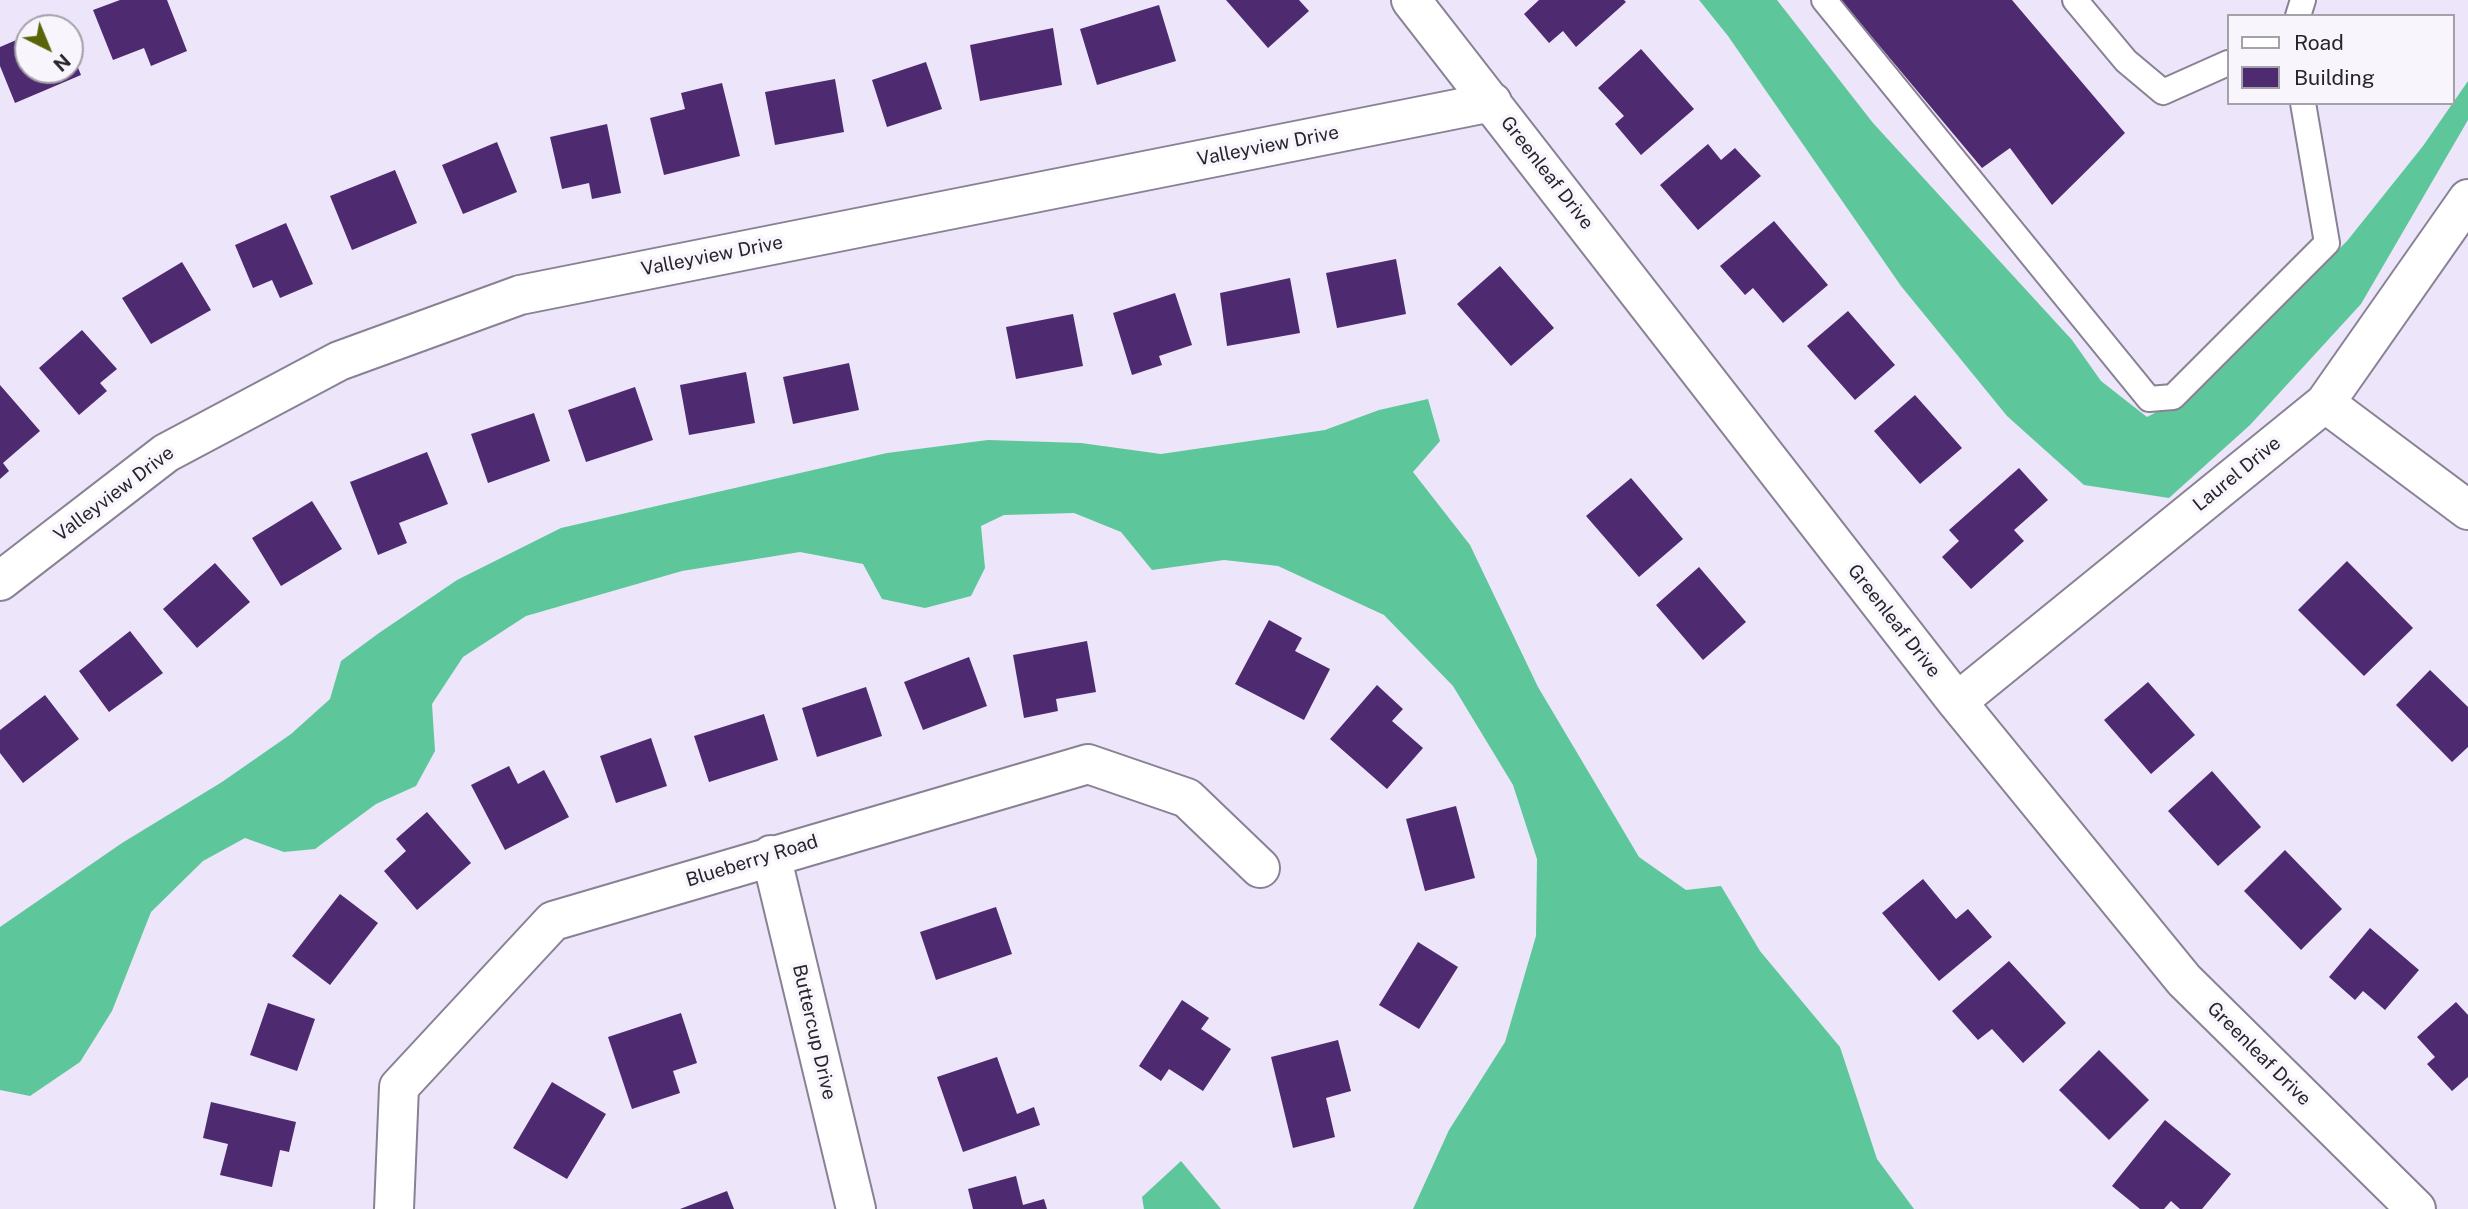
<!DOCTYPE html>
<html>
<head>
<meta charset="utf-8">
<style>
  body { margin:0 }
  #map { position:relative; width:2468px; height:1209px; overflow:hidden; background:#ede5f9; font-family:"Public Sans",sans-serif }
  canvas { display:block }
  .legend { position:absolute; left:2227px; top:14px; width:228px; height:91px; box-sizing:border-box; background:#f8f5fd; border:2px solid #a4a1a9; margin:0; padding:9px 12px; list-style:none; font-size:21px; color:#27242c }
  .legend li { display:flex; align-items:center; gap:14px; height:35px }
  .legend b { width:35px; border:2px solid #a4a1a9 }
  .north { position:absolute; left:14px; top:14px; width:70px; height:70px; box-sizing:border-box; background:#f8f5fd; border:2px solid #a4a1a9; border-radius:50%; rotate:137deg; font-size:19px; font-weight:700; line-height:28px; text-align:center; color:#27242c }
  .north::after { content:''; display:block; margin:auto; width:24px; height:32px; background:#596406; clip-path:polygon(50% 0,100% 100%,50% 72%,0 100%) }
</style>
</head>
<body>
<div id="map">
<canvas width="2468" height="1209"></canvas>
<ul class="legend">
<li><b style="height:9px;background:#fff"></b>Road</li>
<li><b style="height:19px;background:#4e2a70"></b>Building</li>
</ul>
<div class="north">N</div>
</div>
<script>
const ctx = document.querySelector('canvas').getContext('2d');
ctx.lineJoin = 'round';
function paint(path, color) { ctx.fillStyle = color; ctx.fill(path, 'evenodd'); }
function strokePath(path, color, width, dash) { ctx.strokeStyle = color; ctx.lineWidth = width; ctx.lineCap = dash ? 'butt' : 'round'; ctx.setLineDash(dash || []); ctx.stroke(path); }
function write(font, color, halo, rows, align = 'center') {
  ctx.font = font + ' "Public Sans",sans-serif'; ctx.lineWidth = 7; ctx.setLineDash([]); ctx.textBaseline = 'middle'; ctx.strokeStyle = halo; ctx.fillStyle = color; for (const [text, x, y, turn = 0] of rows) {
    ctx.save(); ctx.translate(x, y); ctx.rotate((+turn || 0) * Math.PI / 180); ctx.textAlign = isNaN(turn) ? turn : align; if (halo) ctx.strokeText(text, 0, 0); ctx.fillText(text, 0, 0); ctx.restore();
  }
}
const forest = new Path2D(`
  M1699 0H1777L1873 123 2072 340 2101 381 2147 417 2198 390 2347 241 2423 146 2468 81V120L2361 304 2250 425 2169 498 2084 485 2007 416 1901 286 1728 36Z
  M1428 399 1440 441 1413 472 1470 545 1538 687 1639 857 1686 890 1721 886 1760 951 1840 1047 1877 1159 1914 1209H1413L1449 1130 1505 1042 1536 936 1537 859 1513 785 1453 686 1384 615 1278 566 1224 560 1152 570 1121 532 1074 513 1004 515 981 526 985 568 971 596 925 608 882 599 863 564 800 552 682 571 526 616 463 657 432 704 435 751 416 786 376 804 315 849 284 852 245 838 203 861 151 912 112 1011 80 1062 30 1096 0 1090V927L122 843 222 782 291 734 330 699 341 661 379 633 457 580 561 528 887 453 988 440 1081 443 1161 454 1325 430 1379 410Z
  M1181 1161 1221 1209H1144L1142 1197Z`);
const building = new Path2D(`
  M120 0H167L187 51 151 66 144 48 113 60 93 10Z
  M1226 0H1299L1309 11 1268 48Z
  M1539 0H1624L1626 2 1576 47 1563 31 1549 43 1524 14Z
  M1841 0H2012L2125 133 2052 205 2010 148 1982 168Z
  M1159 5 1176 61 1097 85 1080 29Z
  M1053 28 1062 85 980 101 970 45Z
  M28 35V70H70V48L81 75 15 103 0 66V47Z
  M1641 49 1694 109 1641 155 1615 124 1624 116 1598 88Z
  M926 62 942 109 887 127 872 80Z
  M835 79 844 132 775 145 765 92Z
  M722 83 740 156 664 175 650 118 685 109 681 93Z
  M607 124 621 193 592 199 589 183 562 189 550 137Z
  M497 142 517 192 463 214 442 165Z
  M1708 144 1721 160 1735 148 1761 176 1698 230 1660 185Z
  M395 170 417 223 352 250 330 196Z
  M1774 221 1828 285 1783 323 1753 288 1745 295 1720 266Z
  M286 223 313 284 280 298 272 280 253 288 235 245Z
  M1396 259 1406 314 1337 328 1326 273Z
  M182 262 211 310 151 344 122 298Z
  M1500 266 1554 328 1511 366 1457 304Z
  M1290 278 1300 333 1227 346 1220 293Z
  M1175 293 1192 345 1159 356 1162 365 1132 375 1113 313Z
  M1848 311 1895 365 1855 400 1807 346Z
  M1073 314 1083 366 1016 379 1006 327Z
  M82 330 117 369 100 383 107 391 79 415 39 368Z
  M849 363 859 410 793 424 783 377Z
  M746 372 755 423 689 435 680 385Z
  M0 385 40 431 3 463 9 471 0 479Z
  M635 387 653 440 586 462 568 410Z
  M1915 395 1962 448 1920 484 1874 431Z
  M534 413 550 461 488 483 471 434Z
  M427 452 448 504 399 523 407 543 378 555 350 482Z
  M2019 468 2048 500 2014 530 2024 541 1971 589 1942 557 1959 541 1949 530Z
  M1631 478 1683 539 1639 577 1586 516Z
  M312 501 342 549 281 586 252 538Z
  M2347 561 2413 628 2364 676 2298 610Z
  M215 563 250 602 197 648 163 609Z
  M1699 567 1746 622 1703 660 1656 605Z
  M1269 620 1302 638 1295 651 1330 669 1304 720 1235 684Z
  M130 631 163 673 109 712 79 671Z
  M1087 641 1096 692 1056 699 1058 711 1024 718 1013 655Z
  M969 657 987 706 923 730 904 682Z
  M2430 670 2468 707V747L2452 762 2396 705Z
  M2148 682 2195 735 2151 774 2104 720Z
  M1377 685 1403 709 1392 721 1423 748 1387 789 1330 739Z
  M866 687 882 736 817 757 802 708Z
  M45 695 79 739 23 783 0 753V730Z
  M764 714 778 760 709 782 694 736Z
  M651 738 667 786 616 803 600 756Z
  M509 766 518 784 544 770 569 817 505 850 471 785Z
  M2212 771 2261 827 2218 866 2168 811Z
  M1456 806 1475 878 1425 891 1406 819Z
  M427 812 471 863 417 910 384 871 406 851 396 839Z
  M2285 850 2342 909 2301 950 2244 891Z
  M1923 879 1956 919 1968 909 1992 937 1939 981 1882 913Z
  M340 894 378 923 330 985 292 956Z
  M996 907 1012 954 936 980 920 932Z
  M2370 928 2419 970 2385 1010 2363 991 2355 1000 2329 977Z
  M1418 942 1458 967 1419 1029 1379 1005Z
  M2009 961 2066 1023 2023 1063 1992 1029 1978 1040 1952 1011Z
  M1182 1000 1209 1018 1201 1029 1231 1049 1203 1091 1169 1069 1161 1081 1139 1066Z
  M2456 1002 2468 1015V1077L2452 1091 2427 1064 2435 1057 2417 1037Z
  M268 1003 315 1019 297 1071 250 1055Z
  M681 1013 697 1063 673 1071 680 1093 632 1109 608 1037Z
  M1338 1040 1351 1091 1326 1098 1335 1137 1293 1148 1271 1057Z
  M2099 1050 2149 1100 2109 1140 2059 1090Z
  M997 1057 1017 1114 1034 1107 1040 1125 963 1152 937 1077Z
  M552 1082 606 1114 567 1179 513 1148Z
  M211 1102 296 1122 289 1152 280 1150 272 1187 220 1175 228 1144 203 1138Z
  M2165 1120 2231 1174 2202 1209H2180L2171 1201 2164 1209H2140L2112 1186Z
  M1016 1176 1023 1205 1044 1199 1047 1209H973L968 1189Z
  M727 1191 734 1209H680Z`);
const lane = new Path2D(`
  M1824 0 2149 399 2173 397 2327 243 2303 103
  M2075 0 2126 61 2163 92 2228 63
  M2298 16 2303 0`);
const street = new Path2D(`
  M1411 0 1957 702 2184 980 2416 1209
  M2325 403 2468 510
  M0 581 166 453 339 361 520 295 1492 102
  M1957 702 2325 403 2468 199
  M771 855 856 1209
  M394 1209 399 1087 553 921 1088 764 1187 798 1260 868`);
const streetNames = [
  ["Valleyview Drive",1268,146,-11],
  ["Greenleaf Drive",1547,173,52],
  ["Valleyview Drive",712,256,-11],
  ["Laurel Drive",2237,474,-39],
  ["Valleyview Drive",114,494,-37],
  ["Greenleaf Drive",1894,621,52],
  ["Blueberry Road",752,861,-17],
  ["Buttercup Drive",814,1032,77],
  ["Greenleaf Drive",2259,1054,45]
];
paint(forest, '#5dc79b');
paint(building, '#4e2a70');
strokePath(lane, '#898194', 28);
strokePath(street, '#898194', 42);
strokePath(lane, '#fff', 24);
strokePath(street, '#fff', 38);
write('19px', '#27242c', '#f8f5fd', streetNames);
</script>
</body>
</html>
